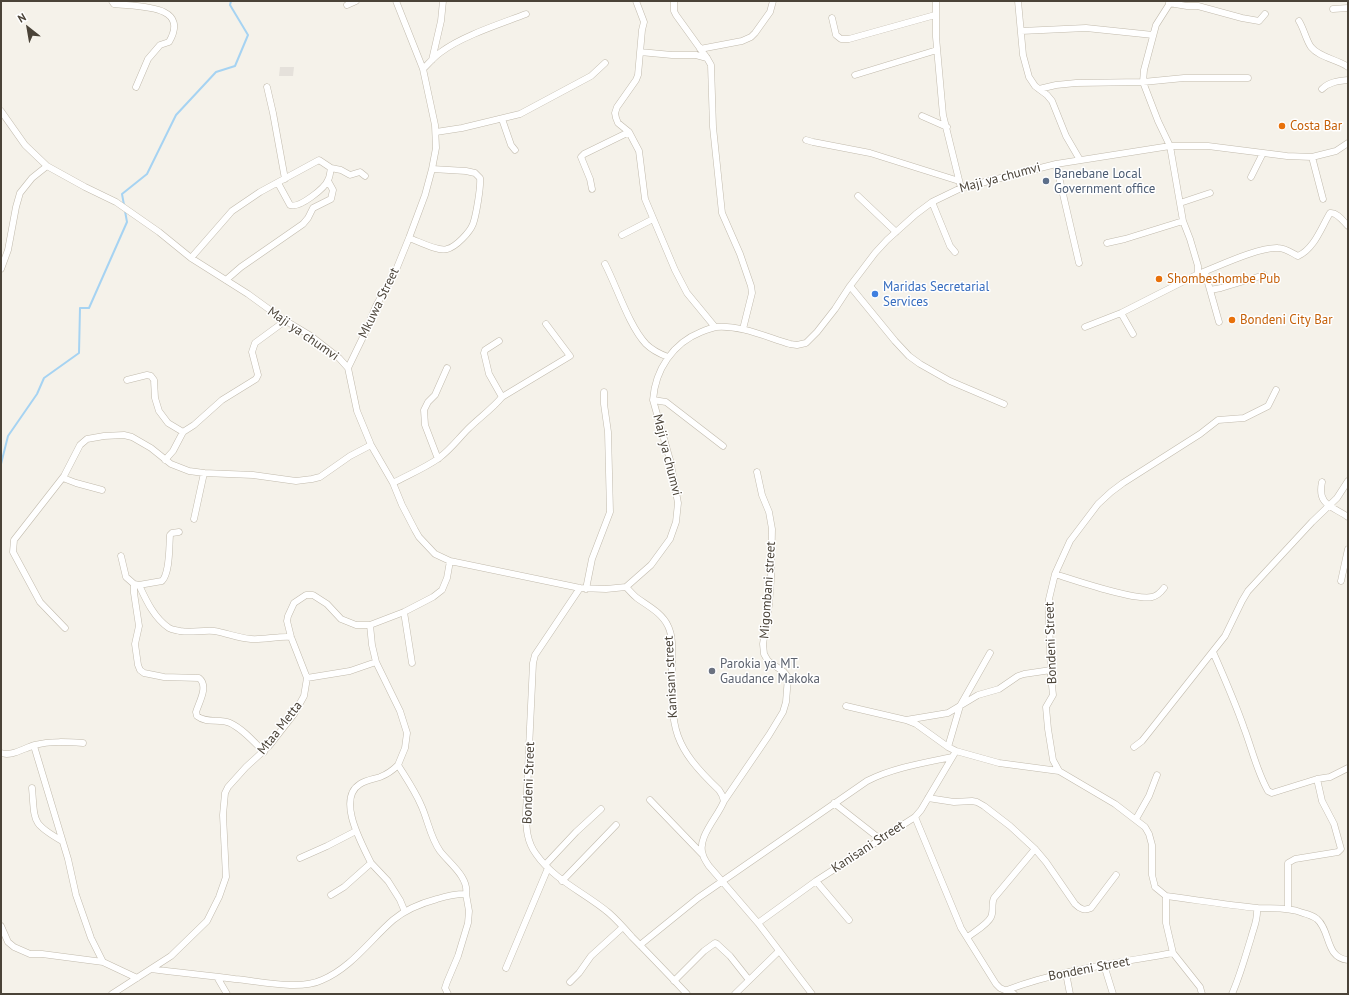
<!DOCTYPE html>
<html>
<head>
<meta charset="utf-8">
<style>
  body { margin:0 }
  #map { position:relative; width:1349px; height:995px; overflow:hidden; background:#f5f2ea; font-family:"PT Sans",sans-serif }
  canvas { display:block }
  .frame { position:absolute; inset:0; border:2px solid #4a4338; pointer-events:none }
  .north { position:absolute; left:8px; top:8px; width:40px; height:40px; -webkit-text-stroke:3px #fff; paint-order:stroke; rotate:329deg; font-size:11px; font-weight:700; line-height:16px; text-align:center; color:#4a4338 }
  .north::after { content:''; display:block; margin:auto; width:14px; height:18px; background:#4a4338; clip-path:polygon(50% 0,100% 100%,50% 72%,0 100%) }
</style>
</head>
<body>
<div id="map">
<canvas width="1349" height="995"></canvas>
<div class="frame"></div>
<div class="north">N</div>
</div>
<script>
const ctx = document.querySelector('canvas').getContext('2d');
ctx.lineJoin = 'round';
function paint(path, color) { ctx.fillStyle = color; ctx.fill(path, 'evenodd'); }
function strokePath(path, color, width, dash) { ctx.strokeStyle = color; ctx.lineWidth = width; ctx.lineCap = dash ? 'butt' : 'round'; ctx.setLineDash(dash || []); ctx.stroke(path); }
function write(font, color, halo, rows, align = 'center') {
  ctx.font = font + ' "PT Sans",sans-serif'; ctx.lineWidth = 3; ctx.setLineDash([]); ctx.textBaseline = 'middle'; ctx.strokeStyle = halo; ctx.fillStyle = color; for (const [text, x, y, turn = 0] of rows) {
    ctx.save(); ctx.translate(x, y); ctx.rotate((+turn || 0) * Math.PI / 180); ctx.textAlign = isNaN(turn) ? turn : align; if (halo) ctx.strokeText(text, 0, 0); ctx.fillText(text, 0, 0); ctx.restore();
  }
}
const industrial = new Path2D(`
  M280 67H294L293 76H279Z`);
const stream = new Path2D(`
  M124 205 122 194 147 174 176 115 216 72 235 66 248 35 230 5 231 1
  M1 464 8 436 37 394 44 378 79 353 80 308H89L127 222 125 211`);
const minor = new Path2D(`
  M112 1 114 4C137 7 191 4 169 42L160 45 148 59 136 87
  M636 1 644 22 642 30 638 75 636 80 617 107 615 113 616 118 618 123 629 132 639 151 645 199 675 270 687 293 715 327
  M674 1V11L676 15 707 58 711 65 713 127 722 213 740 254 751 286 752 293 743 329
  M936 1V37L943 115 961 188
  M1018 1 1023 55 1029 77 1035 86 1047 95 1052 101 1066 136 1080 160
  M1169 3 1187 6H1198L1242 18 1259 21 1265 14
  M347 5 356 1
  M1333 9 1348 8
  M832 18 836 35 841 39H849L935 15
  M1299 21C1304 29 1306 40 1311 47 1320 58 1337 59 1348 67
  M1021 31 1086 28 1153 35
  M700 49 742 41 751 37 755 33 770 12 773 1
  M640 52 672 55H696L707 58
  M432 60 441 21 443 1
  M423 69C429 63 434 57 441 52 462 36 500 24 526 14
  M855 75 937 50
  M267 87 273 113 285 179
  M1039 89 1056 85 1076 83 1143 82 1184 78H1248
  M1322 89C1329 82 1338 81 1348 80
  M1 111 25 145 47 166 85 187 116 202 159 232 191 258 248 294 281 318 311 336 339 358 348 368 357 411 371 445 393 483 402 505 415 530 419 537 435 554 450 561 580 588 606 589 626 587 651 565 670 539 676 522 678 503 670 460 653 400C655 370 673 343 701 332 706 330 711 328 716 327 741 325 766 337 790 344L797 345 806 343 817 332 835 309 850 286 875 253 887 240 916 214 932 202 961 188 1056 164 1170 146H1208L1287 156 1312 157 1336 151 1348 143
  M922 116 947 127
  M502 119 511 145 515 150
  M436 132 462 128 520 114 591 76 605 63
  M806 140 813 142 870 153 959 181
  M1312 157 1323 199
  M1056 164 1079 263
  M1251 177 1263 153
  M278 183 290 205C299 209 325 188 328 180 330 177 330 172 331 168
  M592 189 590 179 581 157 584 154 629 132
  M858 196 896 232
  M932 202 950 246 955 252
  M1180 203 1210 193
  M622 235 653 219
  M409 238C418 241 438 252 447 249 456 247 470 232 473 224 476 216 481 187 480 178L475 173 466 171 432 169
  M1107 243 1125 239 1183 221
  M191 258 232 211 260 192 319 160 331 168 341 170 350 175 360 172 365 176
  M605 264C617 287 629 326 646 344 652 350 660 354 668 357
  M1 269 8 250 16 207 20 193 32 178 47 166
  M1205 272 1210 290 1221 288 1264 275
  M1198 274C1217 267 1258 247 1278 248 1285 248 1292 253 1298 256 1314 249 1321 228 1330 213 1337 212 1343 221 1348 226
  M226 280 241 267 303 224 308 218 313 208 331 199 333 190 328 181
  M850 286 895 341 909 356 920 364 950 381 1004 404
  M1210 290 1219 322
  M1121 313 1133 334
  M1085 327 1121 313 1198 274V266L1190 239 1183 221 1170 146 1158 121 1143 82 1144 70 1156 25 1170 3 1174 1
  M348 368 363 337 376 306 396 270 409 238 425 195 432 169 436 148 435 125 423 69 396 1
  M127 380 147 375 151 376 154 380 155 398 159 411 168 423 183 432 194 425 222 400 256 379 258 375 252 352 255 343 285 321
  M502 397 570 356 546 324
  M653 400 666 402 723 446
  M438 459 425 425 424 410 428 402 435 395 447 368
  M165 460 173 451 183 432
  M63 478 76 483 102 490
  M1322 482C1317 505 1332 506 1348 517
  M393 483C408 475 425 468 439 458 451 449 458 439 468 429 479 418 492 409 502 397L489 374 484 353 485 350 499 341
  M194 519 204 473
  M121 556 126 577 134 584V593L139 626 135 644 138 665 140 670 144 673 164 677 199 678C209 686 199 702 196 712L197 716C207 724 220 718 230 723 243 729 254 742 264 752
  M1055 574C1074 580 1135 601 1152 597 1157 596 1161 592 1164 588
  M1341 581 1348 549
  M134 584 139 585C146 600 154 618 169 628 172 630 176 630 180 631 191 633 203 630 214 631 227 633 238 638 251 639 264 640 277 636 291 637
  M139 585 162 581C170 573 169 547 170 535L172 533 179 532
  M626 587C630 591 633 595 637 598 648 606 662 613 668 626 674 638 672 656 672 668 671 730 673 746 719 790L722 795 724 801C718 817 696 838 703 855 704 859 707 863 709 866L758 923 812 994
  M580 588 535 655 533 663 526 813C526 828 527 842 536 854 555 881 584 892 609 913 617 920 625 929 632 937 651 956 669 975 687 994
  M586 589 592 559 610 512 608 432 604 404V392
  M404 612 412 663
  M65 628 40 602 13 552 14 540 64 476 80 445 87 439 104 436 124 435 132 437 151 448 171 464 189 471 204 473 253 475 296 481 312 479 320 477 350 456 371 445
  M1213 652C1224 677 1235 702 1244 728 1252 749 1257 772 1268 791L1272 793 1317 779 1330 777 1348 768
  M307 678 350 671 376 662
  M846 706 906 720 916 724 948 747 956 751 999 763 1059 771
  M906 720 948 713 978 695 999 689 1018 676 1024 674 1051 670
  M34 746 68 859 76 895 91 938 103 962 137 978
  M948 747 960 706 990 653
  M1134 747 1142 741 1225 636 1242 601 1248 591 1312 522 1337 498 1348 481
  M1 753C11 757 24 748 35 745 50 741 67 742 83 743
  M32 788C35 822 31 823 62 841
  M928 798 954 802 972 801 977 802 984 806 1010 826 1035 849 1046 862 1075 904C1080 909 1084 911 1091 908L1116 875
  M650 800 702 854
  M724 801 769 735 783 712 786 702 788 677 784 672 768 661 764 654 763 644 769 605 771 579 772 529 769 512 762 495 757 472
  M834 803 880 839
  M915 817 961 928 996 984 1000 988 1014 994
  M1136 819 1149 796 1157 775
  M300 858 327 846 356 831
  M371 863 388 881 400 900 405 912
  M545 865 576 832 601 809
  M562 881 616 825
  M816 881 849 920
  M331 895 344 887 371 863C362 844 336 799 360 784 366 780 374 779 380 777 388 774 393 770 398 765
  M1166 896C1197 900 1227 905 1258 908 1273 909 1288 907 1303 913 1307 914 1313 916 1317 919 1331 931 1325 958 1348 960
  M1288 908V863L1295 859 1338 852 1341 849 1334 824 1322 801 1317 779
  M758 923 816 881 915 817 921 810 956 751
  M1 926 8 942 14 947 30 954H42L103 962
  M968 937C974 932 988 924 991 917 994 911 991 904 994 898L1035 849
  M640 945 698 898 867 781C893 768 923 763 952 757
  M1104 965 1113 994
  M506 968 548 868
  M151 969C179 973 207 975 235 979 259 981 299 991 322 980 351 968 370 940 393 920 405 910 422 903 437 899 446 896 456 894 466 894 469 877 449 863 440 851 430 837 428 820 421 805 415 791 406 778 398 765L405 748 407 733 400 711 376 662 372 645 370 625
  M1066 973 1070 994
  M217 977 227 994
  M674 981 704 951 715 943 717 944 730 956 749 980
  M570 982 579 973 591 956 623 927
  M1007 990C1060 970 1118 963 1173 953
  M112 994 171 956 207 921 219 897 226 877 223 815 225 793 228 787 246 767 269 746 294 714 304 696 307 678 291 637 287 621 288 616 294 603 306 595H313L327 604 341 619 356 625H370L404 612 433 597 442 590 447 578 450 561
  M448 994 445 988 447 982 458 956 468 923 469 911 466 894
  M735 994 779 951
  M1202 994 1200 987 1173 953 1166 923V896L1155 887 1152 875V845L1149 834 1145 827 1115 804 1059 771 1053 760 1048 729 1046 707 1053 695 1051 676 1049 618V599L1055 574 1070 541 1098 504 1111 492 1123 483 1200 434 1218 420 1244 418 1268 406 1276 390
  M1232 994C1240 976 1245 957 1251 938 1254 926 1258 920 1257 908`);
const markers = [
  [1282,126,4,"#e8710a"],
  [1046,181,4,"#5c6f8a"],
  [1159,279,4,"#e8710a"],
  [875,294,4,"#3f7fe0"],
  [1232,320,4,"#e8710a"],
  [712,671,4,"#6b7280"]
];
const foodNames = [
  ["Costa Bar",1290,126],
  ["Shombeshombe Pub",1167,279],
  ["Bondeni City Bar",1240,320]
];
const serviceNames = [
  ["Banebane Local",1054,174],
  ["Government office",1054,189]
];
const streetNames = [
  ["Maji ya chumvi",1000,178,-15],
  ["Mkuwa Street",379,303,-64],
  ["Maji ya chumvi",303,334,35],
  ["Maji ya chumvi",667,455,76],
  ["Migombani street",768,590,-86],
  ["Bondeni Street",1051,643,-92],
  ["Kanisani street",671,677,-93],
  ["Mtaa Metta",280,728,-52],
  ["Bondeni Street",529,783,-88],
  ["Kanisani Street",868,847,-33],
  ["Bondeni Street",1089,969,-11]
];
const shopNames = [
  ["Maridas Secretarial",883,287],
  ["Services",883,302]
];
const worshipNames = [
  ["Parokia ya MT.",720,664],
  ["Gaudance Makoka",720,679]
];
paint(industrial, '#e5e1db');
strokePath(stream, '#a6d3f2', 2);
strokePath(minor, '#c1baac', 7);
strokePath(minor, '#fff', 6);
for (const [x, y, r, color] of markers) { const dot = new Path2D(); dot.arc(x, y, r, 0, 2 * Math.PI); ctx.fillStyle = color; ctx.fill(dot); strokePath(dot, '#fff', 1.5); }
write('13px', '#c56008', '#fff', foodNames, 'left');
write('13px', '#4e5e75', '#fff', serviceNames, 'left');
write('13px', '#4a4338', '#fff', streetNames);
write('13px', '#366cbe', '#fff', shopNames, 'left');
write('13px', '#5b616d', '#fff', worshipNames, 'left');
</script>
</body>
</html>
